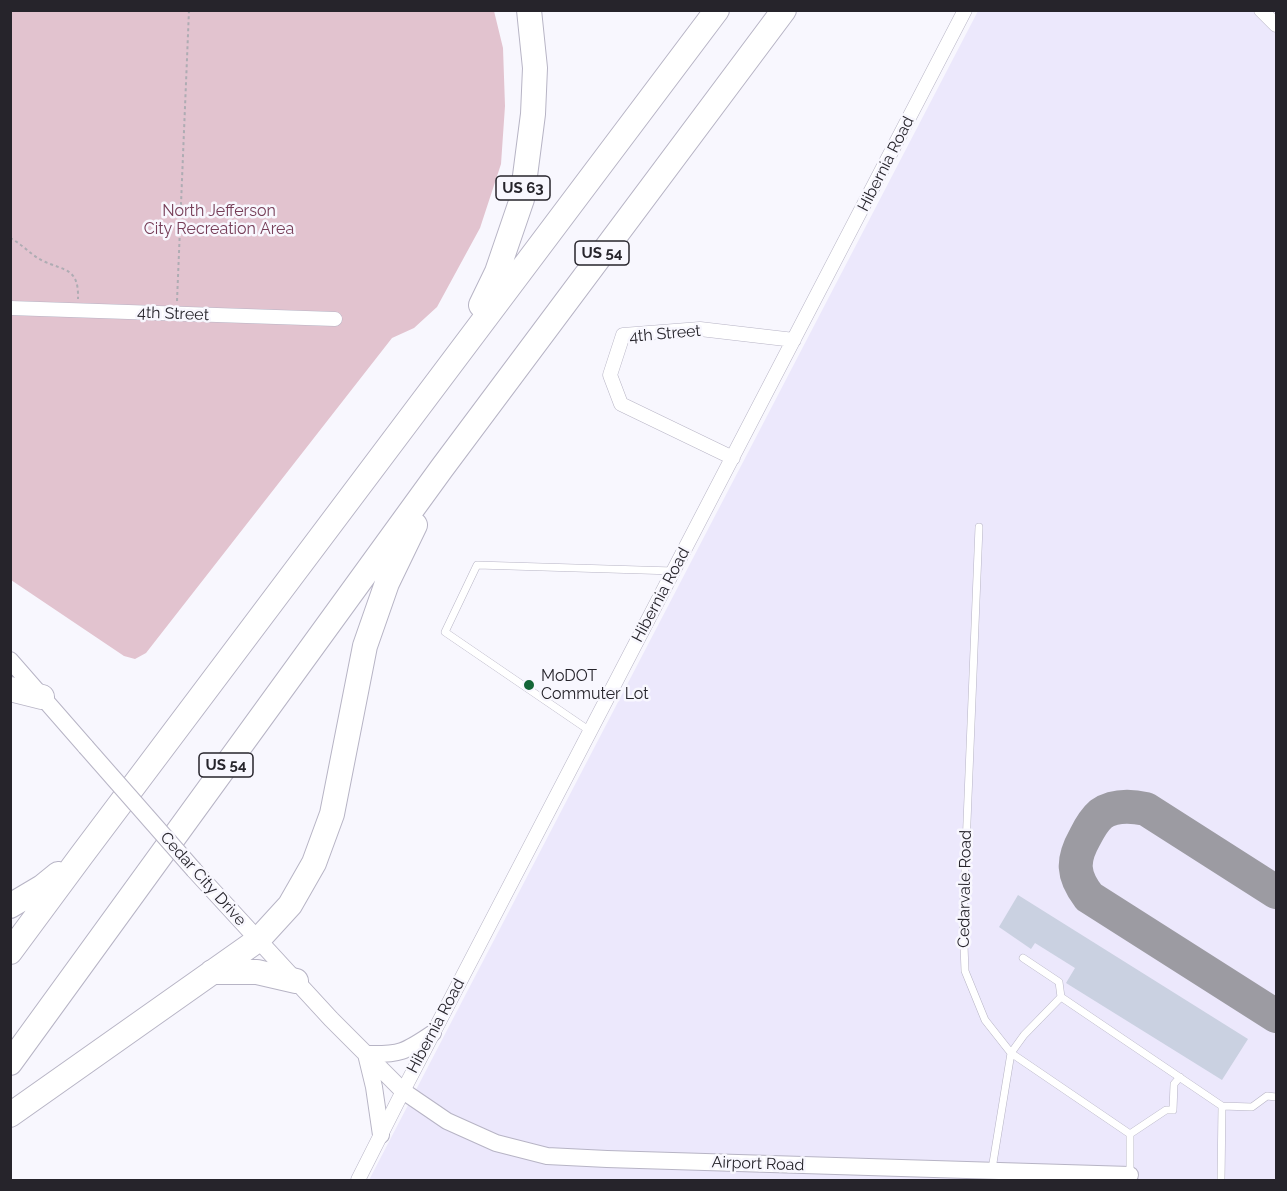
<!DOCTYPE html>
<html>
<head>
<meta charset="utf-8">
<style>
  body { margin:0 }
  #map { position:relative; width:1287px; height:1191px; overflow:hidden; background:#f8f7fe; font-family:Raleway,sans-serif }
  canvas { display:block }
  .frame { position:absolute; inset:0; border:12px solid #26242b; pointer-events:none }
</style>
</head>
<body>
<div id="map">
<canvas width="1287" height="1191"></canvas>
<div class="frame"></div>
</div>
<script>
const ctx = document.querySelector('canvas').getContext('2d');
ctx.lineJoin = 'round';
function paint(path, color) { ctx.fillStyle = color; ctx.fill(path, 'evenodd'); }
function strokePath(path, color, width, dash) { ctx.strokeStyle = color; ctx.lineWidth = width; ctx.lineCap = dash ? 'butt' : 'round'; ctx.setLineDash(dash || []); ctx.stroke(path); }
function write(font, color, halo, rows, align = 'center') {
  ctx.font = font + ' Raleway,sans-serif'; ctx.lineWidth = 5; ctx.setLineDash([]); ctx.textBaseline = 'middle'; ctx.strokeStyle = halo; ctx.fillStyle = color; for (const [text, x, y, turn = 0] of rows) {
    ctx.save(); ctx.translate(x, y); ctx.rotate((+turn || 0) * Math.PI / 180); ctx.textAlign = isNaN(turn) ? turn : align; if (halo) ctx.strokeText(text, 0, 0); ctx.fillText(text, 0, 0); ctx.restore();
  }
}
const built = new Path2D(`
  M978 11H1276V1180H369Z`);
const green = new Path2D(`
  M10 11H494L503 48 505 106 501 164 480 228 437 307 414 328 392 338 146 653 135 659 124 656 11 580Z`);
const taxiway = new Path2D(`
  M1276 892 1146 809C1132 806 1114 805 1101 814 1094 820 1089 829 1085 837 1072 860 1072 875 1089 897L1276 1016`);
const building = new Path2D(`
  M1018 895 1248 1039 1222 1080 1066 983 1075 968 1035 943 1031 949 999 927Z`);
const path = new Path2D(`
  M10 238C22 244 31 255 43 261 65 271 79 268 78 299
  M177 301 189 10`);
const service = new Path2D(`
  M979 527 963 920 965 971 985 1020 1011 1053 1130 1134V1174
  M590 731 445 632 477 565 674 571
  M1023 958 1059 982 1061 997 1222 1106
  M1130 1134 1166 1110H1173L1174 1084 1180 1077
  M992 1169 1011 1053 1024 1035 1061 997
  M1221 1180 1222 1106 1252 1107 1267 1096 1276 1097`);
const minor = new Path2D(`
  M1261 10 1276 25
  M10 308 335 319
  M733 458 621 404 610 375 623 335 700 329 794 340
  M358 1180 403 1091 965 10`);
const tertiary = new Path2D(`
  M10 660 86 747
  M194 870 331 1019 403 1091 447 1121 496 1143 547 1156 607 1159 1130 1175
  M381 1135 374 1087 366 1054C400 1055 405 1052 433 1033`);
const motorway = new Path2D(`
  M481 305 497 272 522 199 533 114 535 68 529 10
  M10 689 42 697
  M10 906 42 887 58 874
  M10 952 81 856 717 10
  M212 972H257L296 981
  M10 1063 442 468 784 10
  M10 1115 258 940 290 905 314 863 332 814 365 646 387 583 415 525`);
const tertiaryBridge = new Path2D(`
  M86 747 194 870`);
const markers = [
  [529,685,6,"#146637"]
];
const shields = [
  [523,188,54],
  [602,253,54],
  [226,765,54]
];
const shieldNames = [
  ["US 63",523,188],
  ["US 54",602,253],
  ["US 54",226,765]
];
const streetNames = [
  ["Hibernia Road",886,164,-63],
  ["4th Street",173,314,2],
  ["4th Street",665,334,-5],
  ["Hibernia Road",661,595,-62],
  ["Cedar City Drive",203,879,48],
  ["Cedarvale Road",965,889,-89],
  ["Hibernia Road",436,1026,-62],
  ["Airport Road",758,1164,2]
];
const parkNames = [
  ["North Jefferson",219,211],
  ["City Recreation Area",219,229]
];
const poiNames = [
  ["MoDOT",541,676],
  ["Commuter Lot",541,694]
];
paint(built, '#ece8fc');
paint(green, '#e2c3cf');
strokePath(taxiway, '#9c9ba2', 34);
paint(building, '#cad1e1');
strokePath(service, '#b7b4c5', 8);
strokePath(minor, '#b7b4c5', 15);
strokePath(tertiary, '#b7b4c5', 18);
strokePath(motorway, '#b7b4c5', 26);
strokePath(path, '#aeacb3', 2, [3, 3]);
strokePath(service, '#fff', 7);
strokePath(minor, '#fff', 14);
strokePath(tertiary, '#fff', 16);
strokePath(motorway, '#fff', 24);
strokePath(tertiaryBridge, '#b7b4c5', 18, []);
strokePath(tertiaryBridge, '#fff', 16);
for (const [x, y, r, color] of markers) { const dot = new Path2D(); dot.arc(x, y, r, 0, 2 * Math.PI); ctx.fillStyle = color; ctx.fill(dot); strokePath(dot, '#f8f7fe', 2); }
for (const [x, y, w] of shields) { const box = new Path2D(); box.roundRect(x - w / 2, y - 12, w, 24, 4.5); ctx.fillStyle = '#f8f7fe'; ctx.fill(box); strokePath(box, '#26242b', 1.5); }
write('bold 15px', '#26242b', null, shieldNames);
write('16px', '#26242b', '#f8f7fe', streetNames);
write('16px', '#763d57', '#f8f7fe', parkNames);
write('16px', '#26242b', '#f8f7fe', poiNames, 'left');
</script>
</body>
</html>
